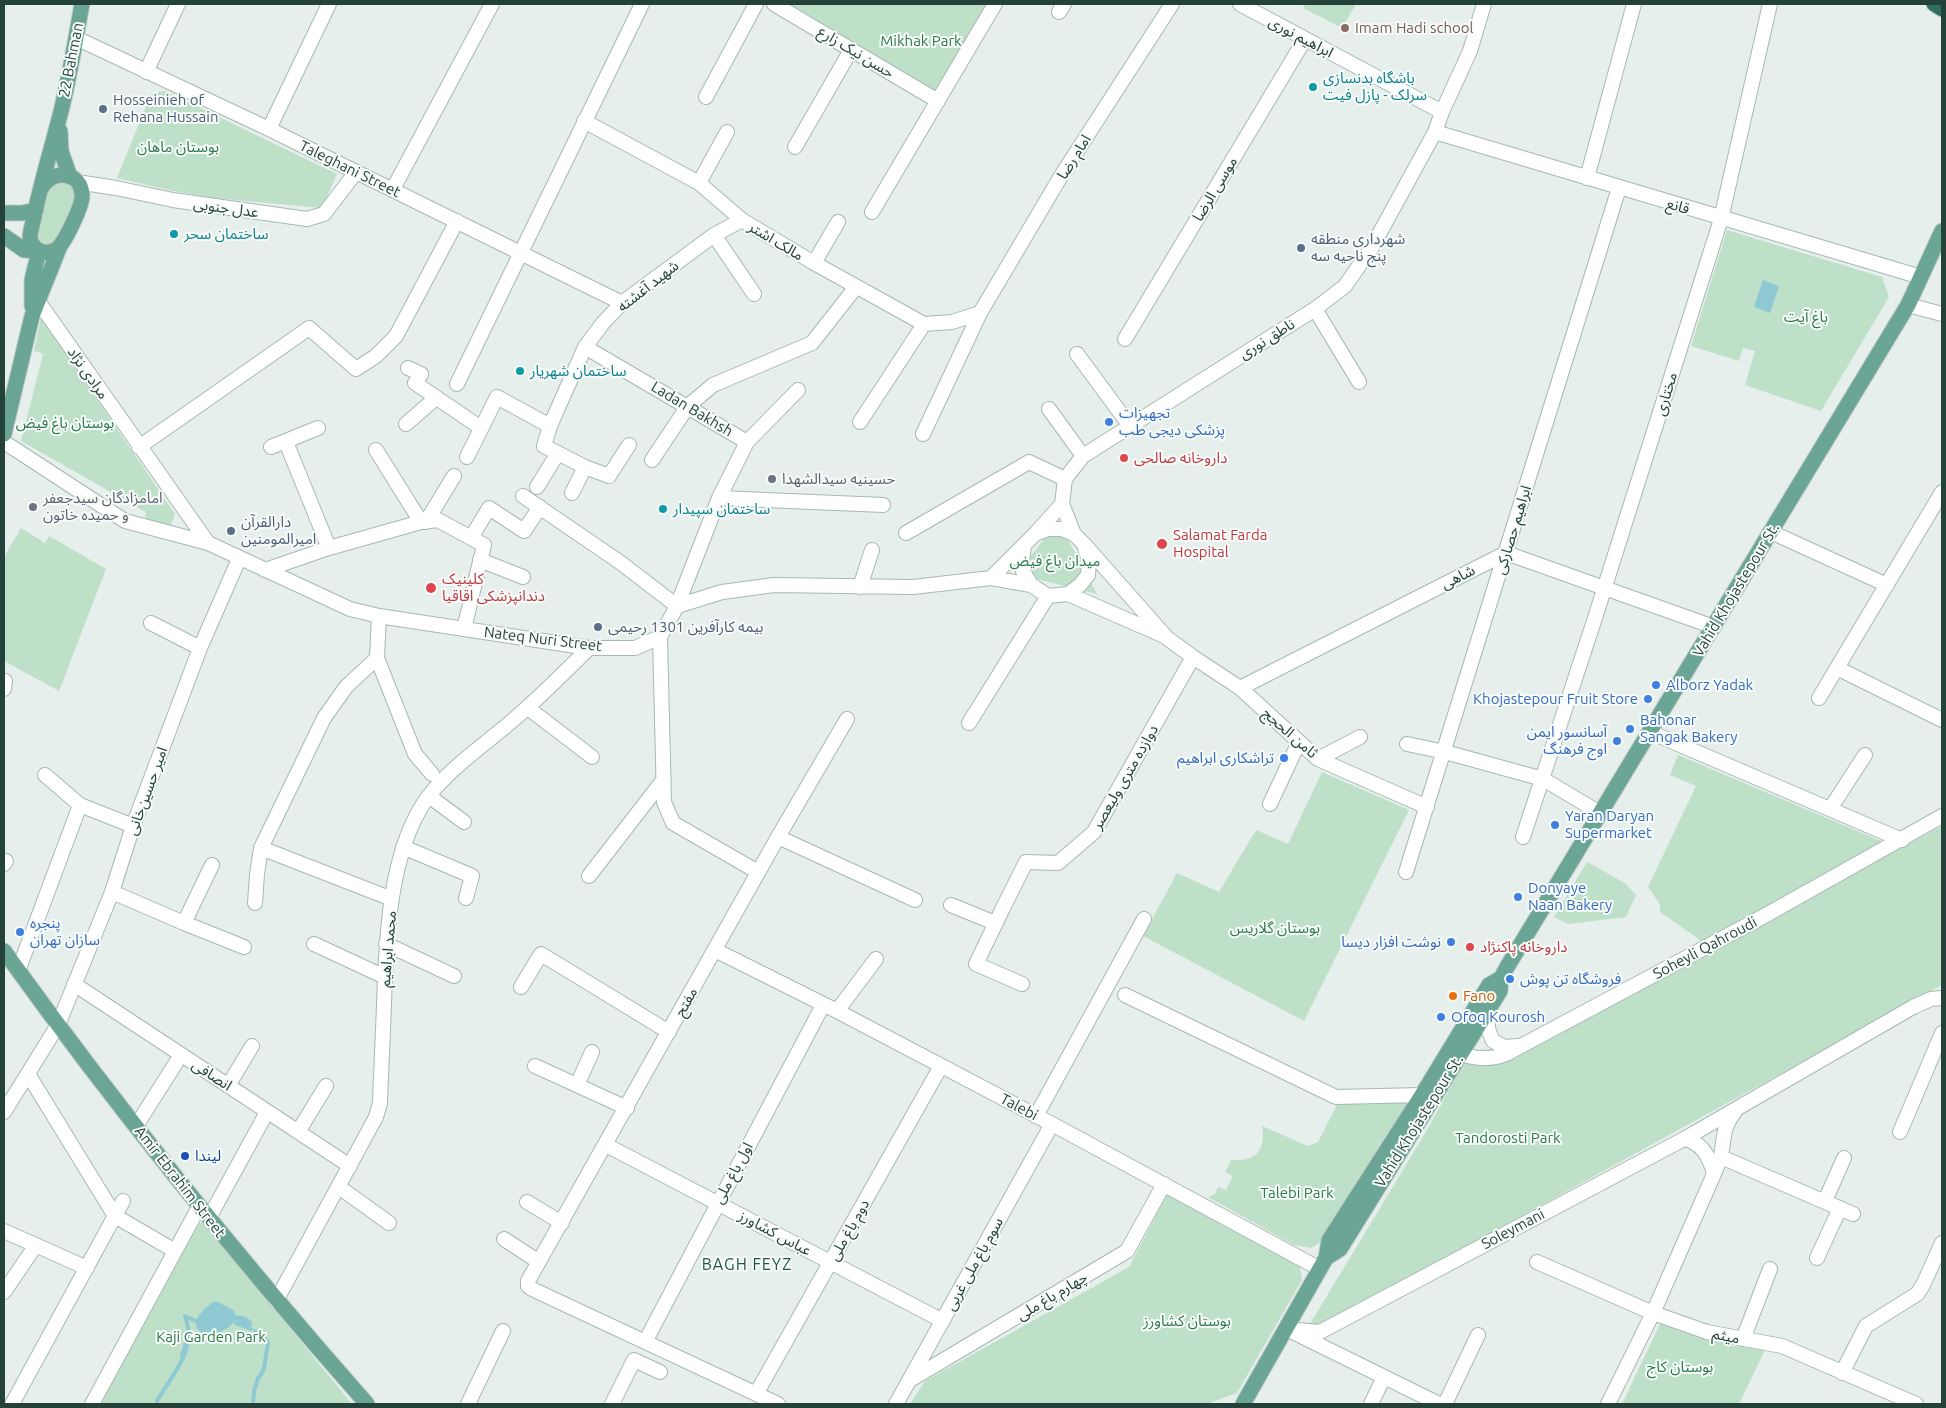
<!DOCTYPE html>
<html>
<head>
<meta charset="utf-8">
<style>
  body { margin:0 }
  #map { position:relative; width:1946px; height:1408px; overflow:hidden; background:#e6efeb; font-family:Ubuntu,sans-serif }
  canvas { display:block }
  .frame { position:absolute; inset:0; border:5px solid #24423a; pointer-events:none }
</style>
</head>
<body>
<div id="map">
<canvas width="1946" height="1408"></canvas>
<div class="frame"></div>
</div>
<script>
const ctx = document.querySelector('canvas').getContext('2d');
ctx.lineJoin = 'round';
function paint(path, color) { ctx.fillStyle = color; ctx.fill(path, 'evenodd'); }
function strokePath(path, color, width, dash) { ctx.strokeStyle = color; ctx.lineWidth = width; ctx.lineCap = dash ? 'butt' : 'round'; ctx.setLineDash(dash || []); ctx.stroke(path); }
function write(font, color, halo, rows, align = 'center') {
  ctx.font = font + ' Ubuntu,"Noto Sans Arabic",sans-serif'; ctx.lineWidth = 4; ctx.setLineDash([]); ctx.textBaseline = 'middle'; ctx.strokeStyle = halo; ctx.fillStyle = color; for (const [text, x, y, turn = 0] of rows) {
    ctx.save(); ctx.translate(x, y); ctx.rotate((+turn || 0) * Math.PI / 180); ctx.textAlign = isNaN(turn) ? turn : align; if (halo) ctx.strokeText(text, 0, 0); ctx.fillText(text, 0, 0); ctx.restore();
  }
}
const green = new Path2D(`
  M786 4H988L935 92Z
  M1306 4H1356L1342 28 1303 8Z
  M165 91 337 174 322 208 213 198 169 190 117 178 151 94Z
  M56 182H66L73 186 76 200 57 241C49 247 42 246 38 236L47 191Z
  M1727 230 1882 277 1889 297 1821 411 1745 385 1755 351 1743 348 1739 361 1691 346Z
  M41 317 175 514 169 530 144 522 146 512 21 441 43 354 34 351Z
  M1058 521 1097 594 1017 574Z
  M21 528 45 543 49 536 106 569 59 691 4 661V557Z
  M1678 755 1886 843 1703 942 1660 912V904L1648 887 1696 786 1670 775Z
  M1322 772 1409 810 1304 1021 1143 936 1177 873 1219 892 1256 830 1288 844Z
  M1942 826V985L1327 1323 1316 1326 1310 1324 1424 1135 1464 1063 1470 1061 1489 1065 1506 1061Z
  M1587 862 1625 883 1636 895 1626 917 1568 924 1554 917Z
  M1339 1101 1409 1103 1325 1239 1311 1248 1294 1245 1208 1197 1215 1194 1218 1187 1226 1190 1233 1176 1225 1172 1231 1160C1256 1162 1266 1150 1262 1126L1308 1146 1318 1142Z
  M1168 1192 1299 1265 1301 1272 1302 1280 1237 1393 1207 1404H910L925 1381 1129 1267Z
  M203 1222 352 1404H99L196 1225Z
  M1662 1320 1703 1338 1733 1346 1765 1350 1739 1404H1622Z`);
const water = new Path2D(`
  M1763 280 1779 286 1770 313 1754 307Z
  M216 1301 233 1310 236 1316C241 1314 249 1318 252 1322V1326L248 1327 235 1320C231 1329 212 1337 203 1335 200 1332 197 1329 196 1325 195 1316 209 1304 216 1301Z`);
const stream = new Path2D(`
  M186 1317 196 1321
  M236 1323 251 1329
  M182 1356 188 1336
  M157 1401C173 1373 198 1349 185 1316
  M253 1404 254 1391 258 1378 261 1375 264 1368 268 1343 262 1335 255 1331`);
const minor = new Path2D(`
  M774 4 938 101
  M1240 4 1442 112
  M1059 12 1064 4
  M76 38 269 129 622 303
  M146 72 178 4
  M706 97 756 4
  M584 121 699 183 742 220 814 263 924 324 952 322 980 313
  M269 129 329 4
  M1435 132 1921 277
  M795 147 851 50
  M1587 178 1634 4
  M77 182 116 188 173 200 307 219 324 214 356 172
  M699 183 727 132
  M393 189 492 4
  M872 212 995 4
  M714 235 754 294
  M814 263 838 222
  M38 301 208 543
  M1908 305 1942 314
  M1315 309 1359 382
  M1125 339 1305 39
  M585 347 747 442
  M1077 354 1130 426
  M408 368 421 374 415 383 481 428
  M457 384 642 4
  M1049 409 1083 456
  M860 422 924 324
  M406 424 436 398
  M923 434 980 313 1061 176 1172 4
  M4 442 125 521 208 543 350 609 379 616 589 648H635L660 637 677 606 722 592 774 585 913 587 991 578 1031 585
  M286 442 329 548
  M629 445 609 476 585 467 544 446 550 426 585 347 603 323 622 303 714 235 742 220
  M139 447 309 328 356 369 376 356 396 336 457 221
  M271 447 318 428
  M376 450 421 522
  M467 457 497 397 550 426
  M652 460 688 406 713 385 812 343 856 287
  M537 487 558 453
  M572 493 585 467
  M523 496 621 563 677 606 719 498 747 442 798 390
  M719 498 883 505
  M426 522 454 476
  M1771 532 1887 585
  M906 533 1029 462 1065 479
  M1036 533 1062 504
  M1074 534 1062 504 1065 479 1083 456 1315 309 1345 286 1372 247 1435 132 1442 112 1470 51 1484 4
  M471 538 489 508 524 531 540 507
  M1084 544 1167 638 1193 657 1240 688 1318 759 1427 807
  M480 560 523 577
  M265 570 329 548 421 522 438 520 484 545 464 629
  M991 578 1035 534 1048 529H1062L1074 534 1084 544 1089 561 1088 575 1080 585 1068 594 1048 596 1031 585 1023 571 1022 561 1024 546
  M860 587 872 550
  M1068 594 1162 635
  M379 616 377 658 415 754 432 774
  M151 623 200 648
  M660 637 664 802 673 823 758 872
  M377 658 346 687 324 718 261 848 392 899
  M1837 668 1942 720
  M1240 688 1506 553 1714 627
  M4 689 5 681
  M1819 698 1942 492
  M528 708 592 757
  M969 723 1048 596
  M1650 732 1902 840
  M1407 744 1445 752 1543 779 1600 813
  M1318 759 1360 737
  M45 775 80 805 133 826
  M429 796 464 822
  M1270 804 1299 742
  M1830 809 1865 755
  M778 837 915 900
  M1523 837 1595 618 1721 219 1770 4
  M403 847 472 876 466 898
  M4 864 6 861
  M1406 872 1619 188
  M589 876 664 779
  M112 892 184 923 244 947
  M255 903 257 874 261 848
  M951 905 995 923
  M1004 906 976 964 1022 984
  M1001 912 1026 862 1058 863 1094 832 1193 657
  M184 923 212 865
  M314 944 385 977
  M386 944 454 976
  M715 950 837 1011 1052 1124 1320 1269
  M18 971 80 805
  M74 984 350 1166
  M521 987 541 954 669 1032
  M1125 995 1336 1097 1422 1095
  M1488 1010V1029L1493 1041 1504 1047 1518 1046
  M837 1011 876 959
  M1451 1050C1468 1058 1488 1061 1506 1054L1766 915 1942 816
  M535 1066 627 1108
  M28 1074 115 1216 175 1251
  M577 1085 592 1052
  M228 1086 252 1046
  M4 1112 58 1025 112 892 133 826 200 648 239 559
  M1036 1116 1144 919
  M136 1126 181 1055
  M298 1132 326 1086
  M1900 1132 1942 1033
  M1684 1139C1702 1142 1710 1158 1714 1174
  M606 1145 943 1321
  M1721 1157 1853 1214
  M339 1187 389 1223
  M1825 1201 1844 1158
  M527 1202 562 1223
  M209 1218 267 1112
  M4 1231 87 1268
  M504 1239 539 1262
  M1817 1258 1840 1208
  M1537 1262 1653 1313 1707 1332 1782 1346 1916 1404
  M4 1292 36 1245
  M276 1301 376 1117 380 1103C381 1070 383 1037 384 1004 386 941 389 849 428 797 449 769 485 744 512 721 539 698 564 673 589 648
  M1286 1329 1320 1332 1684 1139 1913 1007 1931 999 1942 998
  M1293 1332 1439 1404
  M1743 1339 1770 1269
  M645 1342 823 1005
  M1842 1373 1866 1326 1917 1294 1923 1285 1942 1243
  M910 1380 1127 1251 1164 1184
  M756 1394 941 1066
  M12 1404 123 1201
  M92 1404 199 1207
  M468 1404 503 1331
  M612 1404 634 1360 660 1372
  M778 1404 532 1289 528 1286V1281L778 837 847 719
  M896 1404 1052 1124
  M1371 1404 1384 1377
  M1445 1404 1478 1335
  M1608 1404 1653 1313 1714 1174C1716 1169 1718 1164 1720 1159 1725 1141 1721 1128 1735 1112`);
const major = new Path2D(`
  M60 131 61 151 70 177
  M40 191C50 168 81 170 82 195 83 205 66 239 59 247 57 250 53 251 49 252 41 254 31 247 30 238 30 230 34 220 35 212 42 180 51 150 59 119 69 82 75 42 82 4
  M4 213H22L36 210
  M4 236 24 250 39 251 32 280V306
  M4 434 32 316 60 246
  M4 951C117 1108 239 1259 367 1404
  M1326 1258 1340 1249 1488 1010 1500 991 1501 978
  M1243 1404 1326 1258 1329 1240 1422 1095 1489 985 1501 978 1507 967 1908 305 1942 231`);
const highway = new Path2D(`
  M1934 4 1942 9`);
const markers = [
  [1345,28,5,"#8d6e63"],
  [1313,87,5,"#0f9aa8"],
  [103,109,5,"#5c6f8a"],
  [174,234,5,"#0f9aa8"],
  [1301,248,5,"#5c6f8a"],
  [520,371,5,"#0f9aa8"],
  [1109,422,5,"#3f7fe0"],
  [1124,458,5,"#e0444e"],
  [772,479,5,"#6b7280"],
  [33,507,5,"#6b7280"],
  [663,509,5,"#0f9aa8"],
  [231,531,5,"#5c6f8a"],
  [1162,544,6,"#e0444e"],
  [431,588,6,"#e0444e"],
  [598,627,5,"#5c6f8a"],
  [1656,685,5,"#3f7fe0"],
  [1648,699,5,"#3f7fe0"],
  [1630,729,5,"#3f7fe0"],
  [1617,741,5,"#3f7fe0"],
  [1284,758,5,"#3f7fe0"],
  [1555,825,5,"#3f7fe0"],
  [1518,897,5,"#3f7fe0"],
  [20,932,5,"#3f7fe0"],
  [1451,942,5,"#3f7fe0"],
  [1470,947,5,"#e0444e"],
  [1510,979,5,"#3f7fe0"],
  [1453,996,5,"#e8710a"],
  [1441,1017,5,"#3f7fe0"],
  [185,1156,5,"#1a4fb4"]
];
const educationNames = [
  ["Imam Hadi school",1355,28]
];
const streetNames = [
  ["ابراهیم نوری",1301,37,28],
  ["حسن نیک زارع",856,52,31],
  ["22 Bahman",71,60,-79],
  ["امام رضا",1074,157,-58],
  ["Taleghani Street",350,169,26],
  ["موسی الرضا",1215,189,-59],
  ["قانع",1678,206,17],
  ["عدل جنوبی",226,208,8],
  ["مالک اشتر",776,241,31],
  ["شهید آغشته",648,286,-38],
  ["ناطق نوری",1267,339,-32],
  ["مرادی نژاد",88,373,55],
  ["مختاری",1666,394,-73],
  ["Ladan Bakhsh",692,409,31],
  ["ابراهیم حصارکی",1513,530,-73],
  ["شاهی",1458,577,-27],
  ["Vahid Khojastepour St.",1736,590,-59],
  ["Nateq Nuri Street",543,639,7],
  ["ثامن الحجج",1290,733,41],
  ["دوازده متری ولیعصر",1125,777,-60],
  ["امیر حسین‌خانی",147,791,-70],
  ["Soheyli Qahroudi",1705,948,-28],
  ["محمد ابراهیم",388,949,-85],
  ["مفتح",686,1002,-61],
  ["انصافی",212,1075,33],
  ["Talebi",1019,1107,28],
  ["Vahid Khojastepour St.",1419,1121,-58],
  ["اول باغ ملی",733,1173,-62],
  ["Amir Ebrahim Street",180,1182,52],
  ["Soleymani",1513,1229,-28],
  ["دوم باغ ملی",849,1230,-61],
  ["عباس کشاورز",775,1233,28],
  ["سوم باغ ملی غربی",974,1264,-61],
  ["چهارم باغ ملی",1052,1296,-31],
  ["میثم",1726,1336,12]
];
const parkNames = [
  ["Mikhak Park",921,41],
  ["بوستان ماهان",178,147],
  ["باغ آیت",1806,317],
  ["بوستان باغ فیض",65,423],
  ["میدان باغ فیض",1055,561],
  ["بوستان گلاریس",1275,928],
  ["Tandorosti Park",1508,1138],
  ["Talebi Park",1297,1193],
  ["بوستان کشاورز",1187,1321],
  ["Kaji Garden Park",211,1337],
  ["بوستان کاج",1680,1367]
];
const cultureNames = [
  ["باشگاه بدنسازی",1323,78],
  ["سرلک - پازل فیت",1323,95],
  ["ساختمان سحر",184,234],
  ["ساختمان شهریار",530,371],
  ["ساختمان سپیدار",673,509]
];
const serviceNames = [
  ["Hosseinieh of",113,100],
  ["Rehana Hussain",113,117],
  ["شهرداری منطقه",1311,239],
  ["پنج ناحیه سه",1311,256],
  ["دارالقرآن",241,522],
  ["امیرالمومنین",241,539],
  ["بیمه کارآفرین 1301 رحیمی",608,627]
];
const shopNames = [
  ["تجهیزات",1119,413],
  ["پزشکی دیجی طب",1119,430],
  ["Alborz Yadak",1666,685],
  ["Khojastepour Fruit Store",1638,699,"right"],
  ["Bahonar",1640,720],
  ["Sangak Bakery",1640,737],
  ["آسانسور ایمن",1607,732,"right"],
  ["اوج فرهنگ",1607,749,"right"],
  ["تراشکاری ابراهیم",1274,758,"right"],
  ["Yaran Daryan",1565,816],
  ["Supermarket",1565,833],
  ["Donyaye",1528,888],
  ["Naan Bakery",1528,905],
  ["پنجره",30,923],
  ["سازان تهران",30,940],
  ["نوشت افزار دیسا",1441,942,"right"],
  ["فروشگاه تن پوش",1520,979],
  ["Ofoq Kourosh",1451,1017]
];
const healthNames = [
  ["داروخانه صالحی",1134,458],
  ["Salamat Farda",1173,535],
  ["Hospital",1173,552],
  ["کلینیک",442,579],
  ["دندانپزشکی اقاقیا",442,596],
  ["داروخانه پاکنژاد",1480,947]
];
const worshipNames = [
  ["حسینیه سیدالشهدا",782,479],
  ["امامزادگان سیدجعفر",43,498],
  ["و حمیده خاتون",43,515]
];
const foodNames = [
  ["Fano",1463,996]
];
const transitNames = [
  ["لیندا",195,1156]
];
const neighbourhoodNames = [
  ["BAGH FEYZ",747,1265]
];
paint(green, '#bfe0c8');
paint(water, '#8ec9d4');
strokePath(stream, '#8ec9d4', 4);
strokePath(minor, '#a8b8b2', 16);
strokePath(major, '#c2cac8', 17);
strokePath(highway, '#c2cac8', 17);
strokePath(minor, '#fff', 14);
strokePath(major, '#6aa596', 15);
strokePath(highway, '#2f6f62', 15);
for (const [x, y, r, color] of markers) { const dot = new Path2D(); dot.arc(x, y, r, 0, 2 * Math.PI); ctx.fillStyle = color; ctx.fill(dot); strokePath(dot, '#f7fbf9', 2); }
write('15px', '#785e54', '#f7fbf9', educationNames, 'left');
write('15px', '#24423a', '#f7fbf9', streetNames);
write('15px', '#2d7a4b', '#f7fbf9', parkNames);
write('15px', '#0d838f', '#f7fbf9', cultureNames, 'left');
write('15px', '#4e5e75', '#f7fbf9', serviceNames, 'left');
write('15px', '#366cbe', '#f7fbf9', shopNames, 'left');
write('15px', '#be3a42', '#f7fbf9', healthNames, 'left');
write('15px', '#5b616d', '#f7fbf9', worshipNames, 'left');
write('15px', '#c56008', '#f7fbf9', foodNames, 'left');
write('15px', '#164399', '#f7fbf9', transitNames, 'left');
ctx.letterSpacing = '1px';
write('16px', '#1f5548', '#f7fbf9', neighbourhoodNames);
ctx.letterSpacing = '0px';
</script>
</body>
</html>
